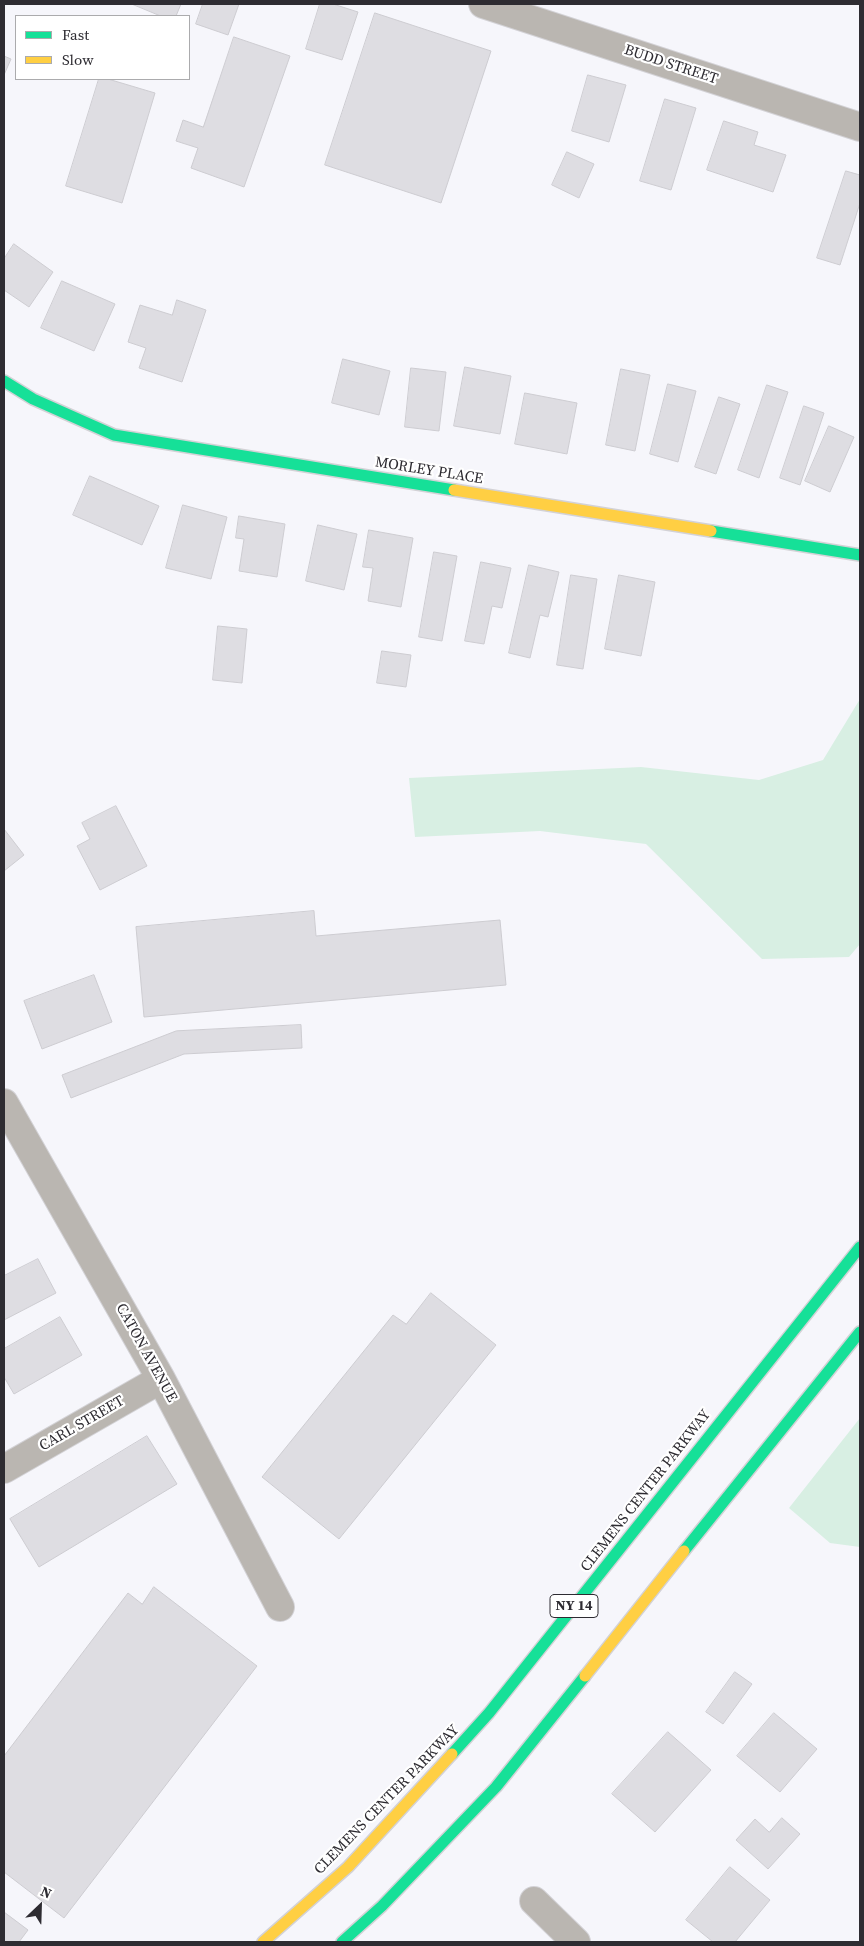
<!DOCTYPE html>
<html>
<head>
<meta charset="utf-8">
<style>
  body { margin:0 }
  #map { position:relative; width:864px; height:1946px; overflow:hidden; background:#f6f6fb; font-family:"Source Serif 4",serif }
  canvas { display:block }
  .frame { position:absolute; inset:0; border:5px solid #2e2c32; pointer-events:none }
  .legend { position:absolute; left:15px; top:15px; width:175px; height:65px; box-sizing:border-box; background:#fff; border:1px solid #ababad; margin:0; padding:6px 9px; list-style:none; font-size:15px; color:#2e2c32 }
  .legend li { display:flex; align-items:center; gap:10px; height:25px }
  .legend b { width:25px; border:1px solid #ababad }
  .north { position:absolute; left:15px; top:1881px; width:50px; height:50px; -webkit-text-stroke:4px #fff; paint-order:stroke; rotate:24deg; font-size:14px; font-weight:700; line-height:20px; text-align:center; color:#2e2c32 }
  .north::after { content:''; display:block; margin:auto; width:18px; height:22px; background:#2e2c32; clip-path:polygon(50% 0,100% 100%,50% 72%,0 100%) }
</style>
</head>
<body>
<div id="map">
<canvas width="864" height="1946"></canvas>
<div class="frame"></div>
<ul class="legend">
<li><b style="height:6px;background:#16e098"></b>Fast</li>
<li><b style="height:6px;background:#ffcf43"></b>Slow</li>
</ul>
<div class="north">N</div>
</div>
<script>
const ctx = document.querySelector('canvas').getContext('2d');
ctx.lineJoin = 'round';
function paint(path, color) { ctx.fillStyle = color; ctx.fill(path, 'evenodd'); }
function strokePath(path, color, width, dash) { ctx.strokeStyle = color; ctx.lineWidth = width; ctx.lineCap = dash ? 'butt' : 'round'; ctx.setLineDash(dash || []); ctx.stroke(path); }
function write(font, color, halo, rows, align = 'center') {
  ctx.font = font + ' "Source Serif 4",serif'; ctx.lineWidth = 4.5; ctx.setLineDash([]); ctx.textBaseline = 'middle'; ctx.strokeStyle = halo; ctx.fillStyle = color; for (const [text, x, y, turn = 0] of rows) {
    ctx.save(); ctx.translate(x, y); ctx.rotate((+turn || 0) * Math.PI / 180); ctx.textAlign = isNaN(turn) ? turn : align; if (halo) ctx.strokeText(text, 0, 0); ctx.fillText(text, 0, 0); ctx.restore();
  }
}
const green = new Path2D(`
  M860 699V944L849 957 762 959 646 844 540 831 415 837 409 778 641 767 759 780 823 760Z
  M860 1418V1547L830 1543 789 1508Z`);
const building = new Path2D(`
  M132 4H181L176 16H161Z
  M203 4H239L228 35 196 24Z
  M320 4H333L358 12 342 60 306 49Z
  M375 13 491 51 441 203 325 165Z
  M234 37 290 56 244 187 191 168 198 148 176 141 183 120 203 127Z
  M4 56 11 59 4 75Z
  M588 75 626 85 609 142 572 131Z
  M99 79H108L155 93 122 203 66 186Z
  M665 99 696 108 671 190 640 181Z
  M724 121 758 132 754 145 786 155 773 192 707 170Z
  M567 152 594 164 579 198 552 185Z
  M846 171 860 175V203L840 265 817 258Z
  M14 244 53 272 29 307 4 290V259Z
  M62 281 115 304 94 351 41 328Z
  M177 300 206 310 182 382 139 368 146 348 128 342 140 305 172 315Z
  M343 359 390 371 379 415 332 403Z
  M465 367 511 376 500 434 454 426Z
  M411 368 446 372 439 431 405 427Z
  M621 369 650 375 635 451 606 445Z
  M668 384 696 391 678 462 650 454Z
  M767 385 788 392 759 478 738 470Z
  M525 393 577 403 567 454 515 444Z
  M719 397 740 404 716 474 695 467Z
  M804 406 824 413 800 485 780 478Z
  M829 426 854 437 830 492 805 481Z
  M90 476 159 506 142 545 73 515Z
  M183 505 227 517 211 579 166 568Z
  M239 516 285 524 277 577 239 571 244 539 236 538Z
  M318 525 357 534 344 590 306 581Z
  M369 530 413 538 401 607 368 601 373 568 363 567Z
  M434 552 457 556 442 641 419 637Z
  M481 562 511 568 502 608 492 606 484 644 465 641Z
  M529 565 559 572 548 617 540 615 530 658 509 653Z
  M571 575 597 579 583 669 557 665Z
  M619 575 655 582 641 656 605 649Z
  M218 626 247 629 242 683 213 680Z
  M382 651 411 655 406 687 377 683Z
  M116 806 147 866 100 890 77 846 90 839 82 823Z
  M4 829 24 855 4 871Z
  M314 911 316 936 500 920 506 985 144 1017 136 927Z
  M94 975 112 1022 42 1049 24 1001Z
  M301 1025 302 1048 184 1054 71 1098 62 1075 176 1031Z
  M38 1259 56 1293 4 1320V1276Z
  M431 1293 496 1345 339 1539 262 1477 393 1315 406 1324Z
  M60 1317 82 1355 14 1394 4 1377V1349Z
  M147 1436 177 1484 39 1567 10 1519Z
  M154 1587 257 1666 64 1918 4 1872V1756L128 1593 142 1604Z
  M735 1672 752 1684 723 1724 706 1712Z
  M774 1713 817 1749 780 1792 737 1756Z
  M668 1732 711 1770 655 1832 612 1794Z
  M782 1818 800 1834 768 1869 736 1840 755 1819 769 1832Z
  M730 1867 770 1900 735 1942H713L686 1920Z
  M4 1912 28 1930 19 1942H4Z`);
const street = new Path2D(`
  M483 4 860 127
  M4 1103 161 1379 280 1607
  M4 1469 161 1379
  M534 1901 576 1942`);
const fast = new Path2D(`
  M4 381 33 399 114 435 454 490
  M711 531 860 555
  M684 1551 860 1332
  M452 1754 489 1713 860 1247
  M342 1942 382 1906 496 1787 585 1676`);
const slow = new Path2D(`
  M454 490 711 531
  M585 1676 684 1551
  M263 1942 348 1867 452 1754`);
const shields = [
  [574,1606,48]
];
const shieldNames = [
  ["NY 14",574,1606]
];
const streetNames = [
  ["BUDD STREET",671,65,18],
  ["MORLEY PLACE",429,471,9],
  ["CATON AVENUE",146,1353,61],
  ["CARL STREET",82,1424,-30],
  ["CLEMENS CENTER PARKWAY",646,1491,-52],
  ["CLEMENS CENTER PARKWAY",387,1800,-46]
];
paint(green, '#d8efe3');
paint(building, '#dedde2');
strokePath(building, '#cdccd1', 1);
strokePath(street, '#d3d2d6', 30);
strokePath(fast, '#d3d2d6', 14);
strokePath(slow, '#d3d2d6', 14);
strokePath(street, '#bab6b1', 28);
strokePath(fast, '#16e098', 11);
strokePath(slow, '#ffcf43', 11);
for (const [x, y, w] of shields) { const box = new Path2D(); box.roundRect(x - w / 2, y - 11.5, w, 23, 4); ctx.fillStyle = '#fff'; ctx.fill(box); strokePath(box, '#2e2c32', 1); }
write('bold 14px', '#2e2c32', null, shieldNames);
write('15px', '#2e2c32', '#fff', streetNames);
</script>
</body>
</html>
